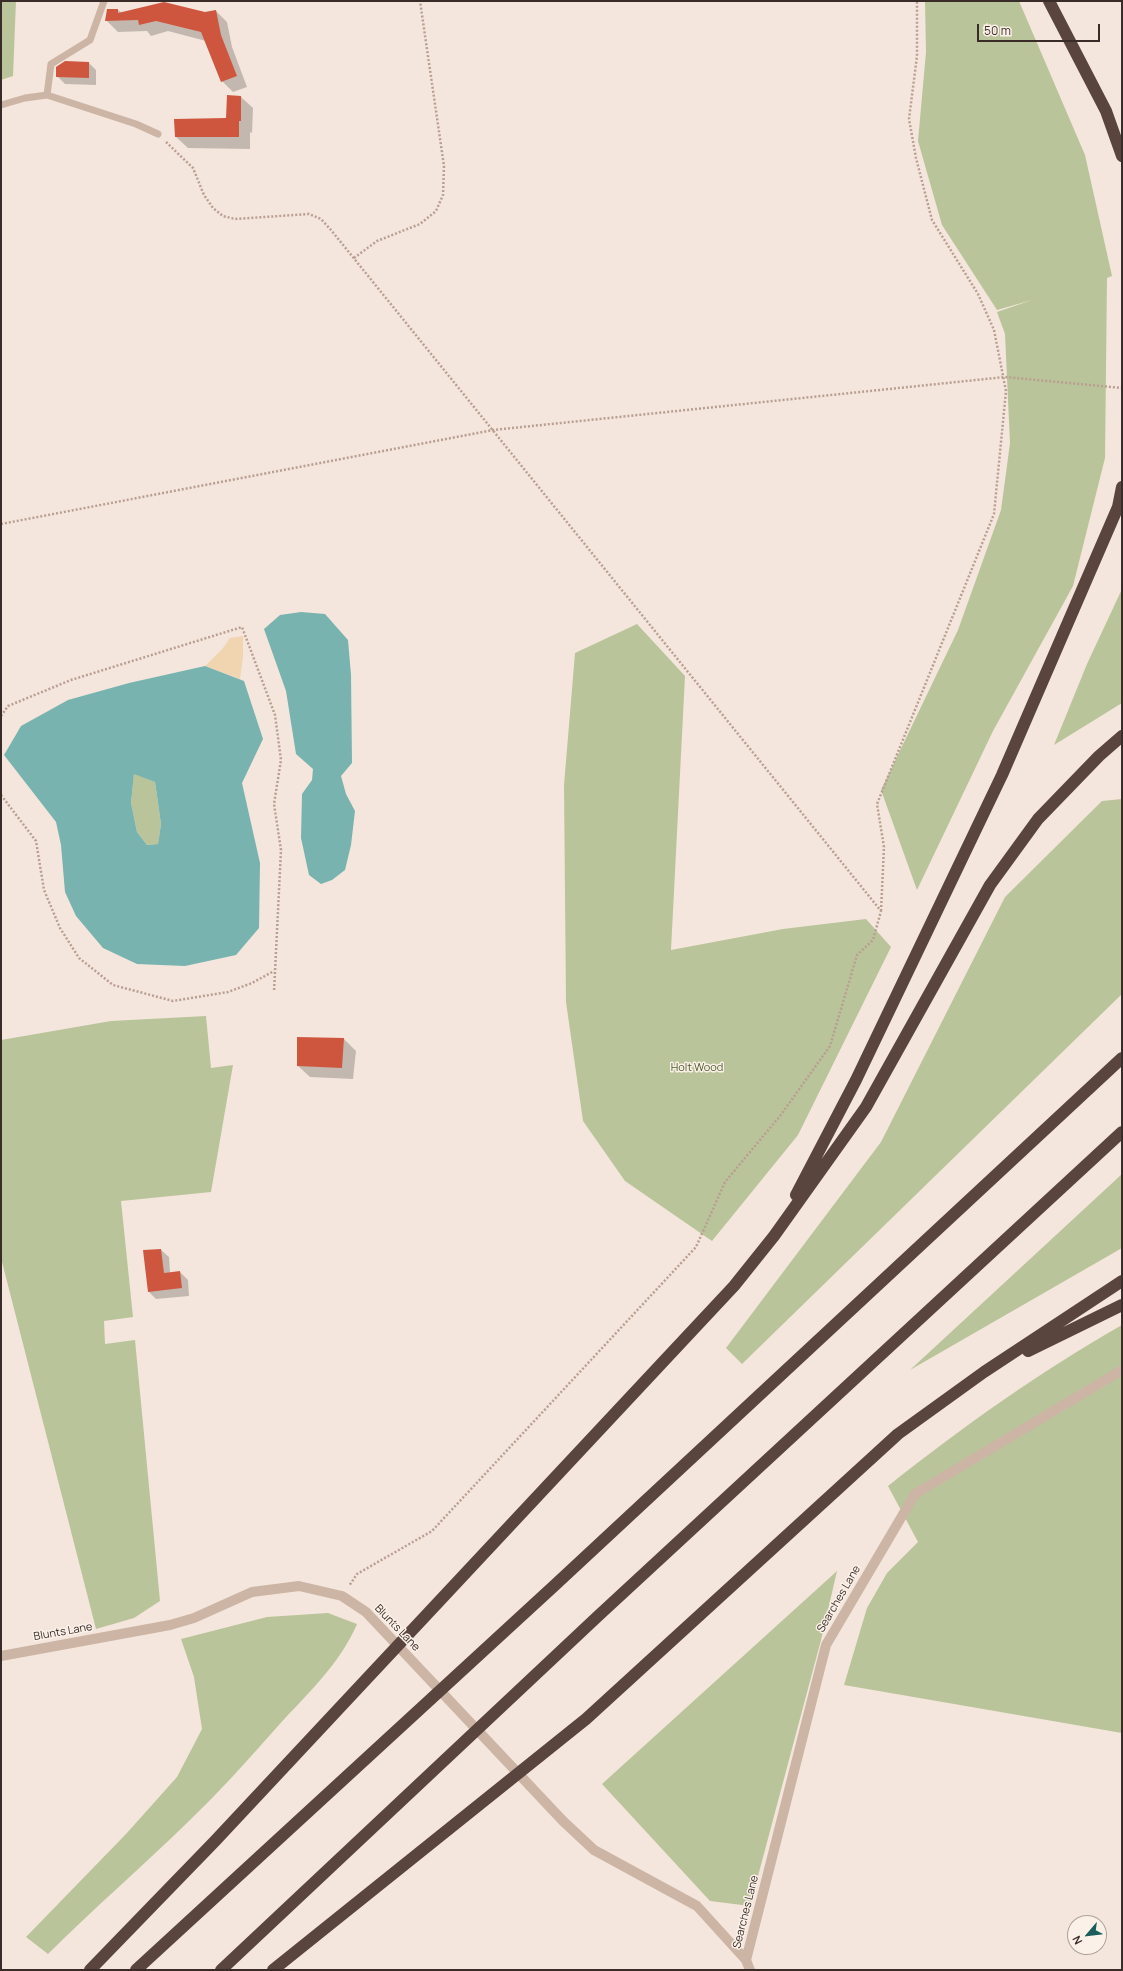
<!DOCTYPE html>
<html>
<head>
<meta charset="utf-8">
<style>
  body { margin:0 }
  #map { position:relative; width:1123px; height:1971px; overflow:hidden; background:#f4e6dc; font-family:Manrope,sans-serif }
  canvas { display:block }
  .frame { position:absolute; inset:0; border:2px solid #392c28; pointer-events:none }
  .north { position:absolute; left:1067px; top:1915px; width:40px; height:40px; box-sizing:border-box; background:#fbf1e8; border:1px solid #ada29b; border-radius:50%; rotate:242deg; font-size:11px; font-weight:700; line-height:16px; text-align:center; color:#392c28 }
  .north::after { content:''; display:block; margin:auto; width:14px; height:18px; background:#1a5d5c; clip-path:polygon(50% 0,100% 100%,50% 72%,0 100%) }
  .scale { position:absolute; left:977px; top:24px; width:123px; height:18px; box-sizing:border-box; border:2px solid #392c28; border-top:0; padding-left:5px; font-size:12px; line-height:14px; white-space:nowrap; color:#392c28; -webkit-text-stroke:3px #fbf1e8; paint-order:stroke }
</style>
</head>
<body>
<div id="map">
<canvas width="1123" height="1971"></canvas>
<div class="frame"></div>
<div class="north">N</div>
<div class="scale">50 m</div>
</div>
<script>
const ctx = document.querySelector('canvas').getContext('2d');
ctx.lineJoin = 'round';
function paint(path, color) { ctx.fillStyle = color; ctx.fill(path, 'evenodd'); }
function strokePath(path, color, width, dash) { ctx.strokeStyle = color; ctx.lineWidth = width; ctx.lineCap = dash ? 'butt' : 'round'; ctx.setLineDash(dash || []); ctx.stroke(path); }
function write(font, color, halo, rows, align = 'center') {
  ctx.font = font + ' Manrope,sans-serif'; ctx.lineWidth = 3; ctx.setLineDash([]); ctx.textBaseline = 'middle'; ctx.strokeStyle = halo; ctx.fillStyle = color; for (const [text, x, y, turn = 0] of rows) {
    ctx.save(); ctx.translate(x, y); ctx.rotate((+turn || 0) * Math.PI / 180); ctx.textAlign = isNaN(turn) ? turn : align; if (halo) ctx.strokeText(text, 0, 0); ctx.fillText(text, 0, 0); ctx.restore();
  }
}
const green = new Path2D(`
  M1 1H16L13 76 1 80Z
  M925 1H1019L1085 155 1112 276 1107 278 1105 458 1073 586 993 731 917 890 881 790 958 630 1001 510 1010 443 1005 334 997 312 1032 300 997 310 942 225 918 141 926 52Z
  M1122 589V703L1054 745 1087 664Z
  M637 624 685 676 671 950 783 929 866 919 891 947 798 1135 712 1241 625 1181 583 1121 566 1002 564 785 575 653Z
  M134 773 155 782 161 824 158 844 147 845 137 832 131 803Z
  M1122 799V994L742 1364 726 1348 881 1142 1005 897 1102 801Z
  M206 1016 211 1068 233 1065 211 1192 121 1201 133 1317 104 1321 105 1344 135 1340 160 1601 134 1618 96 1629 1 1258V1040L111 1021Z
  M1122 1174V1248L910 1370Z
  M1122 1325V1733L844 1685 867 1608 887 1573 918 1542 888 1486C964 1426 1038 1373 1122 1325Z
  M837 1571 821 1640 750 1906 710 1901 602 1784Z
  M328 1613 357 1624C340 1664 307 1694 278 1726 249 1759 220 1791 189 1821 143 1866 94 1908 48 1954L26 1937 126 1834 177 1777 202 1729 194 1677 181 1639 267 1617Z`);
const sand = new Path2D(`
  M243 636V657L240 679 205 666 223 648 230 638Z`);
const water = new Path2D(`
  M301 612 325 614 348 640 351 675 352 763 341 776 346 794 355 811 351 845 345 870 332 880 321 884 309 875 301 838 302 794 312 780 313 769 296 754 286 691 264 629 280 615Z
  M205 666 244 681 263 739 242 783 260 863 259 928 236 955 185 966 137 964 103 948 76 916 65 892 61 845 56 822 4 755 21 726 68 700 129 683ZM134 774 155 782 161 824 158 844 147 845 137 832 131 803Z`);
const shadow = new Path2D(`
  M107 10H118L122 13H205L216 11 227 22 232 47 247 87 233 92 222 81 206 41 168 31 151 36 147 31 118 32 107 21Z
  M89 63 96 70V85L65 84 57 76Z
  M228 96 241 97 253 108 252 133 250 132V149L188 148 176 137 227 119Z
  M298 1038 344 1039 356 1051 353 1079 310 1077 298 1066Z
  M161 1250 169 1257 170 1273 180 1272 188 1280 189 1296 156 1299 149 1292 144 1251Z`);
const building = new Path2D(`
  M164 2 205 12 216 10 221 35 237 76 221 82 201 32 156 21 139 25 138 20 105 21 107 9H118V13Z
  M65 61 89 62V78L56 77V67Z
  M227 95 241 96V121H239V137H175L174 119 226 118Z
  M297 1037 344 1038 342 1068 297 1066Z
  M161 1249 164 1273 180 1271 182 1288 148 1292 143 1250Z`);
const path = new Path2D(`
  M166 142 193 168 204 195 213 208 223 216 235 219 309 214 321 219 331 230 881 911 873 940 857 955 830 1046 780 1116 725 1182 696 1247 432 1531 357 1574 349 1586
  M354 258 377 241 420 224 436 211 443 195 444 166 420 1
  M1 524 493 430 1005 377 1122 388
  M1 716 8 706 71 680 242 627 275 715 281 760 274 804 281 850 274 992
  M1 795 36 841 44 890 60 928 79 958 113 985 173 1001 228 992 252 983 274 971
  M881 911 884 847 877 804 994 514 1006 391 994 330 978 294 932 220 916 158 909 119 917 56V1`);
const service = new Path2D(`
  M47 95 51 64 90 40 104 1
  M1 105 25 98 47 95 136 124 158 134`);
const minor = new Path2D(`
  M1 1656 170 1625 194 1618 252 1592 299 1586 342 1596 366 1612 563 1821 594 1850 697 1906 746 1960 750 1970
  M746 1960 826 1645 915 1494 1122 1370`);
const motorway = new Path2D(`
  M1049 1 1106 111 1122 156
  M796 1195 856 1080 1002 775 1118 507 1122 487
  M1028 1351 1122 1305
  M90 1970 215 1841 734 1286 774 1236 866 1107 990 885 1038 819 1099 756 1122 736
  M136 1970 555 1585 1122 1058
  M221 1970 597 1617 1122 1132
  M273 1970 586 1719 898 1434 984 1372 1122 1281`);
const parkNames = [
  ["Holt Wood",697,1068]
];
const streetNames = [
  ["Searches Lane",839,1599,-60],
  ["Blunts Lane",397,1628,46],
  ["Blunts Lane",63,1632,-10],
  ["Searches Lane",746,1912,-76]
];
paint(green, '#bac49a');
paint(sand, '#f1d5b0');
paint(water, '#78b3b0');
paint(shadow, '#0003');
paint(building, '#ce563f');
strokePath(path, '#b99e91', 2.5, [2, 2]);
strokePath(service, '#cdb5a6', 7);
strokePath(minor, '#cdb5a6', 10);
strokePath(motorway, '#5a443e', 12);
write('11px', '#4b592a', '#fbf1e8', parkNames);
write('11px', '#392c28', '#fbf1e8', streetNames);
</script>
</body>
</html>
